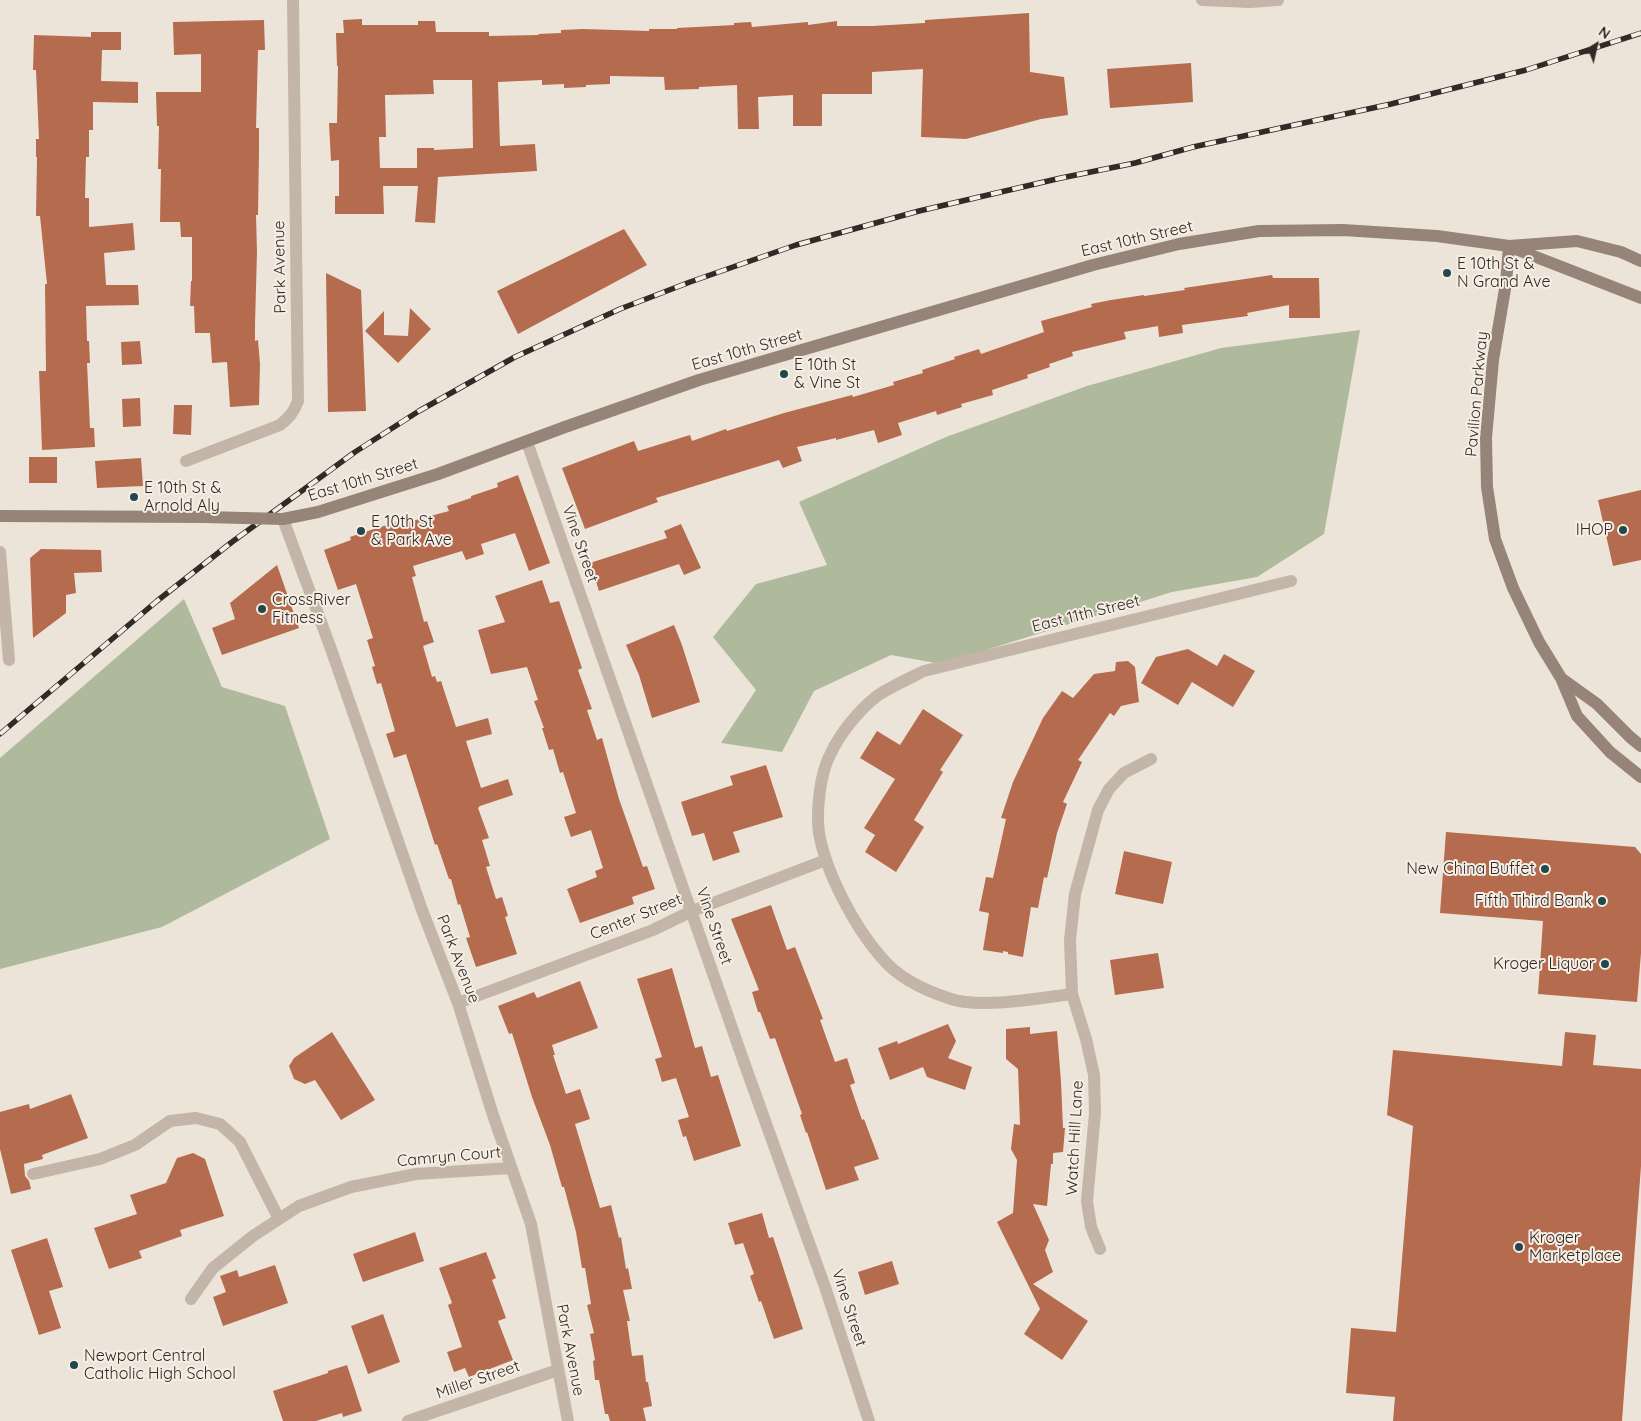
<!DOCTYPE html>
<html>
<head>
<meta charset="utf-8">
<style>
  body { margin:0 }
  #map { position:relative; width:1641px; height:1421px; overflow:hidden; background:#ede4d9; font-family:Quicksand,sans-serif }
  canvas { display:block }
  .north { position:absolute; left:1571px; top:20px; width:50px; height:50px; -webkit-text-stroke:4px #f6eee4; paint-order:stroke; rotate:35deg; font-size:14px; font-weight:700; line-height:20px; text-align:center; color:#312a26 }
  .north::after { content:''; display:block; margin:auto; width:18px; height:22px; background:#312a26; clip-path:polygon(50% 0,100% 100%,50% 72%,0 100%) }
</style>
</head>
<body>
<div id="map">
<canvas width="1641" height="1421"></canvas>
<div class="north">N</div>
</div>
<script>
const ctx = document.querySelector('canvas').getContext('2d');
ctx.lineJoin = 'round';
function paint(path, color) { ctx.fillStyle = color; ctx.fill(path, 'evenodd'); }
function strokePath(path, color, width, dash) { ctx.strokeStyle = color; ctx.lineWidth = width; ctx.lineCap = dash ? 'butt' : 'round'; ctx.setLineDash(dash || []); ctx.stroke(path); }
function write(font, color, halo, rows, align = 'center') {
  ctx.font = font + ' Quicksand,sans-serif'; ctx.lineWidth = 4; ctx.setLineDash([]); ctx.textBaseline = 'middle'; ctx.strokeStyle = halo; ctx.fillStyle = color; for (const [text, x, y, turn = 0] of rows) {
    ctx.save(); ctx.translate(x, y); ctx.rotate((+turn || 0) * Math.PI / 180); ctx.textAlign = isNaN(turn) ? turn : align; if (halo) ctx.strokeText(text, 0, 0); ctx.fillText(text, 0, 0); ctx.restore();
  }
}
const green = new Path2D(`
  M1360 330 1324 534 1257 577 1172 592 941 664 891 655 814 691 782 752 721 743 756 690 713 637 756 584 827 565 799 502 946 437 1087 386 1221 348Z
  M184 599 222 687 285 706 330 839 162 927 0 969V758Z`);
const building = new Path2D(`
  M1029 13 1030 72 1064 77 1068 115 1041 119 966 139 921 137 923 69 872 72V94H822V126H793V95L758 97 759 129H738L737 85 699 87V89L665 90 664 77 610 76V84L586 85V87L564 88V84L542 85V80L498 82 500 146 535 144 537 171 438 177 435 223 415 222 418 186H383L384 214H335V196H339V160L331 161 329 123H337L338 66H337L336 33H344L343 20 362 19V25H418V21H435L436 32H489V36L539 35 538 34 561 33V30L583 29 649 31V29H677V28L734 25V23L751 22 752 27 808 22V25L837 21V26H872L925 23V20ZM433 80H472L473 148 434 150V148H417V168H380L379 137H386L385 95 434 94Z
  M264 20 265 50H258L256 128H259V151L258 215H256L257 252 255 324V341L258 340 260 364 259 405 230 407 227 362 212 363 210 333H195L194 306H190L191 281H192V237H181L180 222H160L161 169H158L159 126H157L156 92H201V54L174 55 173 22Z
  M91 32H121V50H102L101 81 138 82V103L93 102V130H89V157H86L85 198H89V227L133 223 135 250 104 253 106 285H138L139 305 86 306 87 341H89L90 363H87L90 428H94L95 447 42 450 39 371H46L45 284H47L40 216H36L37 157H36V139H39L36 70H33L34 35 91 37Z
  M1191 63 1193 102 1110 108 1107 69Z
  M624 229 647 265 518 334 497 291Z
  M326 273 361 290 366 411 328 412Z
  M1272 275 1273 278H1319L1320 318H1289V305L1247 313 1248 316 1182 325 1183 333 1159 337 1158 326 1124 332 1126 339 1072 352 1073 356 1049 364 1050 367 1027 375 1028 378 992 390 993 395 961 404 962 407 937 415 936 411 898 423 902 435 878 443 874 430 836 440V438L797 447 802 461 783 468 779 460 656 498 658 502 585 529 562 468 634 441 638 451 690 435 692 441 726 429 727 431 784 413 852 395 853 397 894 385 893 382 923 373 922 370 955 359 954 357 979 349 981 354 1044 332 1041 321 1092 307 1091 304 1111 300 1144 295V296L1185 290 1184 288Z
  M410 308 431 329 398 363 365 331 384 311V335L408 336Z
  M140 341 142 364 122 365 121 342Z
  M140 398 141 426 123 427 122 399Z
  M174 405H192L191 435 173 434Z
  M29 457H57V483H29Z
  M141 458 143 486 97 488 95 461Z
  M518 475 550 563 529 571 515 533 481 544 484 554 466 560 462 551 413 566 416 576 412 577 424 622 427 621 434 642 423 646 432 677 435 676 437 682 441 681 456 727 488 718 492 734 466 741 481 788 508 779 513 795 480 806 478 808 489 838 482 840 490 866 486 867 496 899 502 897 508 916 505 917 517 954 476 967 466 938 470 937 460 904 458 905 451 879H449L437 844 435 845 406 754 394 758 386 734 395 731 381 683 377 684 372 667 375 666 367 640 373 638 356 584 338 590 324 550 351 540 350 537 374 529 401 521V524L449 511 447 506 471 498V496L498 487 497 483Z
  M1641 490V560L1613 566 1598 500Z
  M681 524 701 568 684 575 679 564 599 591 590 563 667 538 664 531Z
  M41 549 101 550 102 572 74 573 76 593 66 595V613L33 638 30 558Z
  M277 565 299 628 222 655 212 628 235 619 230 603Z
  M542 580 550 603 559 601 582 668 578 670 592 709 587 710 597 740 602 738 619 799 643 867 647 866 655 889 632 897 634 904 580 923 567 889 597 877 595 871 603 868 591 830 571 837 564 817 576 813 563 772 560 773 553 749 549 750 542 728H544L534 701 538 700 527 667 491 674 478 630 505 622 495 596Z
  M674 625 682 645 700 702 652 718 639 675 626 645Z
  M1188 649 1217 666 1224 654 1255 671 1233 707 1192 682 1178 705 1141 683 1156 657Z
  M1128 661 1135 667 1139 702 1121 706 1114 716 1110 713 1078 760 1082 762 1063 802 1067 804 1057 833 1047 878 1044 877 1038 908 1031 907 1023 957 1008 954V952L1003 951V953L983 950 989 913 979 911 986 877 993 878 1006 819 1001 818 1013 782 1043 718 1062 691 1073 698 1094 674 1115 671 1116 662Z
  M923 709 963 735 940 770 943 772 914 820 924 827 896 872 865 852 875 835 864 828 895 779 860 758 877 731 900 745Z
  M766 765 783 817 733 832 740 852 713 861 704 833 692 836 681 802 733 785 730 776Z
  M1446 832 1635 847 1641 854V953L1637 1002 1538 994 1543 921 1440 913Z
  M1124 851 1172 862 1163 904 1115 894Z
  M771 905 787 950 795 947 823 1019 820 1020 835 1062 847 1058 855 1083 850 1085 862 1120 864 1119 879 1159 854 1167 859 1180 826 1190 807 1132 806 1133 800 1115 802 1114 775 1038 770 1039 760 1012H758L752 992 759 990 731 919Z
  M1158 953 1164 988 1115 995 1110 960Z
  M672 968 695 1048 702 1046 711 1077 718 1075 741 1146 694 1161 686 1136 683 1137 678 1120 689 1117 676 1078 662 1082 655 1059 662 1057 637 979Z
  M580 981 598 1028 552 1045 555 1055H553L566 1094 580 1089 590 1119 575 1124 600 1208 611 1205 619 1238 621 1237 626 1269 628 1268 632 1289 623 1290 630 1321H627L632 1356 643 1355 646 1382H648L652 1406 643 1408 646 1421H610L608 1414H605L599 1380H595L593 1361 595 1360 590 1334 594 1333 587 1305 591 1304 585 1268H582L576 1232 564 1187H562L550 1145 532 1097 512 1033 509 1034 498 1006 534 992 537 998Z
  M948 1024 956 1041 948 1058 972 1067 965 1090 927 1077 923 1067 890 1080 878 1048 897 1041 898 1044Z
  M1030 1027V1034L1057 1031 1061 1082 1063 1128H1065L1063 1152 1053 1153V1164H1051L1047 1206 1033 1204 1049 1240 1045 1250 1053 1272 1033 1284 1088 1321 1062 1360 1024 1334 1040 1309 997 1222 1013 1213 1017 1160 1011 1149 1014 1124 1020 1125 1018 1069 1006 1059V1029Z
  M332 1032 375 1100 341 1120 315 1080 305 1084 294 1079 289 1066 294 1058Z
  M1565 1032 1596 1035 1593 1065 1641 1069V1166L1622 1421H1393L1395 1397 1346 1393 1351 1328 1396 1332 1413 1126 1387 1115 1393 1050 1562 1066Z
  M71 1094 88 1138 42 1155 43 1159 24 1164 25 1176 29 1181 31 1189 11 1194 0 1149V1112L29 1104 30 1109Z
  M193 1153 205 1159 224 1216 180 1230 182 1236 139 1251 142 1258 109 1269 94 1228 137 1214 130 1195 166 1183 177 1158Z
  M762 1213 769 1238 773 1237 780 1258 803 1329 774 1339 761 1301 759 1302 750 1276 754 1274 743 1243 735 1245 728 1223Z
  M415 1232 424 1261 363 1282 353 1254Z
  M47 1238 63 1287 49 1291 61 1328 39 1335 11 1250Z
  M486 1252 496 1278 492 1280 506 1318 498 1321 513 1360 469 1377 465 1368 454 1372 447 1352 462 1347 448 1305 452 1303 439 1268Z
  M892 1261 899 1284 865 1295 858 1272Z
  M275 1265 288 1303 223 1326 213 1297 226 1292 220 1276 237 1270 239 1277Z
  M383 1314 400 1362 368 1374 351 1326Z
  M347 1365 362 1411 343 1417 342 1413 316 1421H283L273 1391 328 1373V1371Z`);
const street = new Path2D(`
  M1202 0 1250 2 1278 0
  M527 442 746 1068 825 1287 869 1421
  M186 461 280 425C289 418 294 412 298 401L293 0
  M283 519 331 649 422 910 458 1003 493 1115 531 1224 568 1421
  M0 552 9 660
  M1072 994C1039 998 982 1009 951 999 926 991 898 978 881 957 854 926 826 873 819 833 816 811 820 774 830 755 840 733 859 710 877 696 892 686 908 679 924 671L1291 581
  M458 1003 653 930 692 911 826 860
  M33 1174 100 1159 135 1145 170 1121 196 1118 220 1124 240 1142 279 1219
  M1100 1249 1091 1227 1087 1201 1095 1113 1094 1075 1086 1039 1072 994 1070 940 1075 894 1098 810 1109 789 1124 773 1151 759
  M191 1299 213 1268 253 1236 299 1206 351 1187 416 1174 511 1168
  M408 1421 558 1370`);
const secondary = new Path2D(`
  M1509 246 1506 283 1493 360 1486 438 1487 487 1495 539 1513 588 1539 642 1561 678 1577 716 1610 752 1641 777
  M1513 248 1641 298
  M0 516 205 517
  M283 519 318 512 438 474 565 427 699 380 1093 265 1179 244 1259 231 1343 230 1437 236 1509 246 1577 241 1621 252 1641 261
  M1561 678 1597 704 1630 737 1641 746`);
const rail = new Path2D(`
  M0 734 157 601 232 542 355 452 419 411 515 357 620 309 690 282 796 245 919 211 1061 178 1135 163 1193 147 1391 104 1526 70 1641 33`);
const secondaryBridge = new Path2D(`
  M205 517 283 519`);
const markers = [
  [1447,273,5,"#21484c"],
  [784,374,5,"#21484c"],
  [134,497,5,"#21484c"],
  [1623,530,5,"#21484c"],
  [361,531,5,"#21484c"],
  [262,609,5,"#21484c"],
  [1545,869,5,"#21484c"],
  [1602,901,5,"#21484c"],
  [1605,964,5,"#21484c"],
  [1519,1247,5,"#21484c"],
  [74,1365,5,"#21484c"]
];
const streetNames = [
  ["East 10th Street",1137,239,-13],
  ["Park Avenue",280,267,-91],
  ["East 10th Street",747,350,-16],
  ["Pavilion Parkway",1477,394,-85],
  ["East 10th Street",363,480,-17],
  ["Vine Street",580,544,71],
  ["East 11th Street",1086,614,-14],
  ["Center Street",636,917,-22],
  ["Vine Street",714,926,71],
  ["Park Avenue",458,959,69],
  ["Watch Hill Lane",1075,1138,-87],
  ["Camryn Court",449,1157,-5],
  ["Vine Street",849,1308,72],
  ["Park Avenue",570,1350,79],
  ["Miller Street",478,1380,-19]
];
const poiNames = [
  ["E 10th St &",1457,264],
  ["N Grand Ave",1457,282],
  ["E 10th St",794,365],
  ["& Vine St",794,383],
  ["E 10th St &",144,488],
  ["Arnold Aly",144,506],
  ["E 10th St",371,522],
  ["& Park Ave",371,540],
  ["IHOP",1613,530,"right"],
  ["CrossRiver",272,600],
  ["Fitness",272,618],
  ["New China Buffet",1535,869,"right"],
  ["Fifth Third Bank",1592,901,"right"],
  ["Kroger Liquor",1595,964,"right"],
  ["Kroger",1529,1238],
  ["Marketplace",1529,1256],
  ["Newport Central",84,1356],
  ["Catholic High School",84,1374]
];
paint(green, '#aeba9b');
paint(building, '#b56b4e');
strokePath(street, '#c3b5a7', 12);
strokePath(secondary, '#968479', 12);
strokePath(rail, '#312a26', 5.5);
strokePath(rail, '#f6eee4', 4, [11]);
strokePath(secondaryBridge, '#968479', 12);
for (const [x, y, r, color] of markers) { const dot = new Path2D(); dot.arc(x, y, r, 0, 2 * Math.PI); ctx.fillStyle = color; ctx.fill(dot); strokePath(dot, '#f6eee4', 2); }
write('16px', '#312a26', '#f6eee4', streetNames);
write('16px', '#312a26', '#f6eee4', poiNames, 'left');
</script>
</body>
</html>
